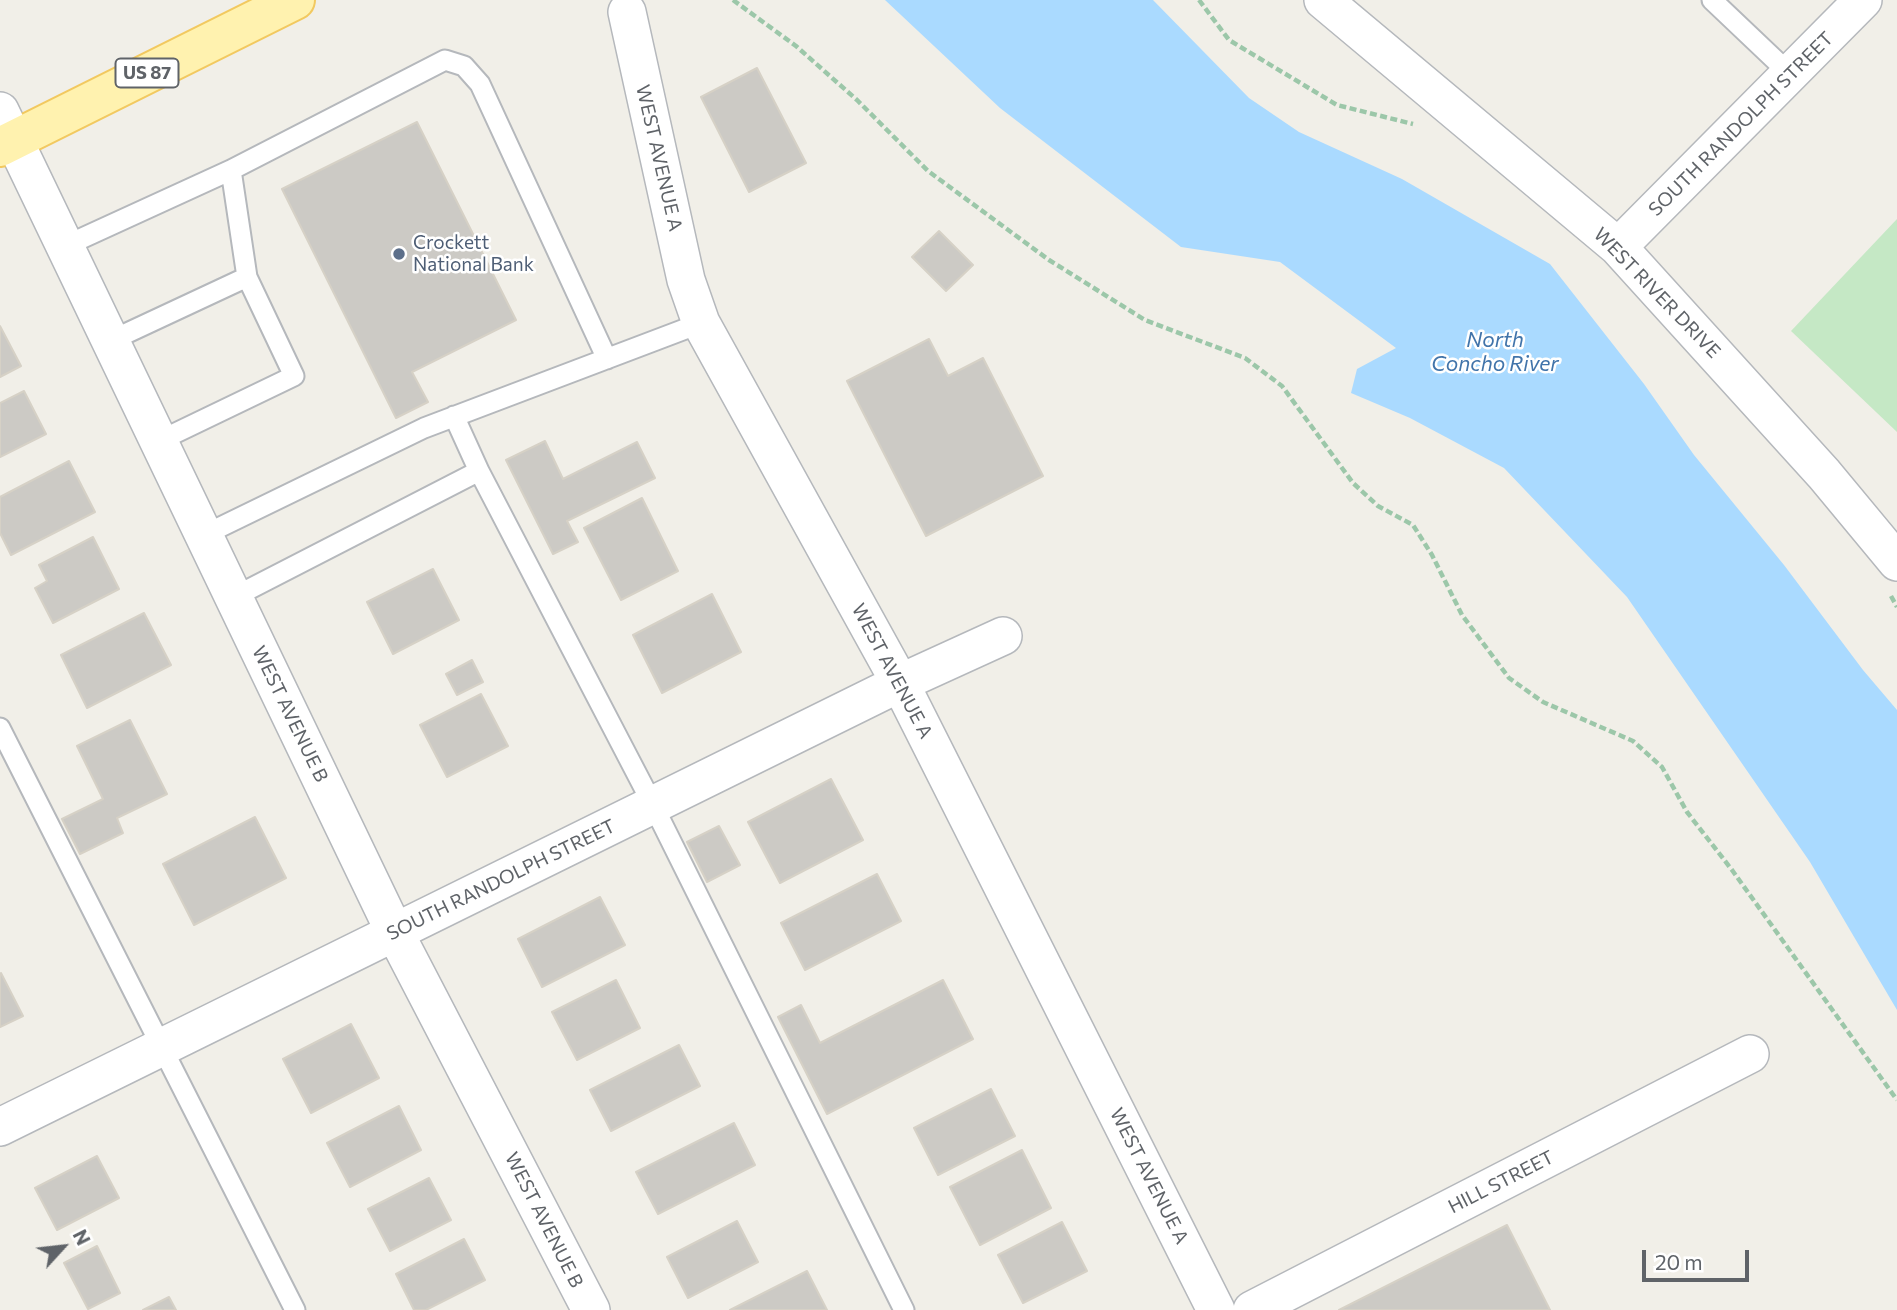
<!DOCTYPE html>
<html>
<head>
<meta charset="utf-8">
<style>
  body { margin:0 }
  #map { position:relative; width:1897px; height:1310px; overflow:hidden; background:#f1efe8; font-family:Commissioner,sans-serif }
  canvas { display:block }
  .north { position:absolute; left:28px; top:1212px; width:70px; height:70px; -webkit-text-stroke:5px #fff; paint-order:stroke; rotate:63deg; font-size:19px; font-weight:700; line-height:28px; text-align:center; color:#5f6368 }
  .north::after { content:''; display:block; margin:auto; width:24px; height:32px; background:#5f6368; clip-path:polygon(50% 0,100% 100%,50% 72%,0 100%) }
  .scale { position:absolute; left:1642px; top:1250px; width:107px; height:32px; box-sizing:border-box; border:4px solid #5f6368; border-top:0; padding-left:9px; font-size:21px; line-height:24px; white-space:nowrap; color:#5f6368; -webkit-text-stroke:5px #fff; paint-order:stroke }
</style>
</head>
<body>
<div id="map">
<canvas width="1897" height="1310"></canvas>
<div class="north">N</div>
<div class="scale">20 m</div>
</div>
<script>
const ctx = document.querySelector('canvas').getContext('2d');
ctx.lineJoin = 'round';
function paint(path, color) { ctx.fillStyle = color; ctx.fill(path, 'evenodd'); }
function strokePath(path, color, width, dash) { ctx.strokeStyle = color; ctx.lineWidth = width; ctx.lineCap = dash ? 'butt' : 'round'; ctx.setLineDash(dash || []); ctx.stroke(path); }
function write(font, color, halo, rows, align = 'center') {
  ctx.font = font + ' Commissioner,sans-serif'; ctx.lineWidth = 5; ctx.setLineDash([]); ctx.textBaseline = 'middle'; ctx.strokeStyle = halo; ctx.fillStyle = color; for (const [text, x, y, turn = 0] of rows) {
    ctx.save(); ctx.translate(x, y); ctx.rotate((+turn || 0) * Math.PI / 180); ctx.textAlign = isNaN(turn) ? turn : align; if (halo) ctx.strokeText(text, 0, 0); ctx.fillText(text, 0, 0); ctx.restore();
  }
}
const green = new Path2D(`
  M1897 219V432L1791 331Z`);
const water = new Path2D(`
  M885 0H1153L1249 98 1299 132 1402 179 1550 264 1644 384 1694 455 1784 565 1863 670 1897 710V1010L1810 862 1627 597 1504 468 1410 418 1351 393 1357 369 1396 348 1280 262 1181 247 1000 108Z`);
const building = new Path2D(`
  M757 68 806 163 749 192 701 97Z
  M417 122 516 320 412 372 428 402 396 418 282 189Z
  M939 231 973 265 946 291 912 257Z
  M0 326 21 366 0 377Z
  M929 339 948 376 983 358 1043 476 926 536 847 381Z
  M24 391 46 434 0 457V403Z
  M545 441 563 479 637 442 655 478 567 521 578 542 553 554 506 460Z
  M69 461 95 512 11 555 0 533V497Z
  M642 498 678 571 621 600 584 528Z
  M93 537 119 589 53 623 35 588 47 581 39 565Z
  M433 569 459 620 393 654 367 602Z
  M712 594 741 652 662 693 633 635Z
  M144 613 171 665 87 708 61 655Z
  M472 660 483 682 457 695 446 674Z
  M481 694 508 746 447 777 420 725Z
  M130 720 167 794 117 818 123 833 80 854 62 819 103 799 77 746Z
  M831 779 863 840 780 883 748 822Z
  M255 817 286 878 194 925 163 864Z
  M719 826 740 865 707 882 687 842Z
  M877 874 901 921 805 970 781 923Z
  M600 897 625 945 542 987 518 939Z
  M1 973 23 1016 0 1027V974Z
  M616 980 640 1028 577 1060 552 1012Z
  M943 980 973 1039 827 1114 778 1017 801 1005 820 1043Z
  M351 1024 379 1078 311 1113 283 1059Z
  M679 1045 700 1086 611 1131 590 1090Z
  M991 1089 1015 1136 938 1175 914 1128Z
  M399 1106 421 1150 350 1187 327 1143Z
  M734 1123 755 1165 658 1214 636 1172Z
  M1022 1150 1051 1208 980 1245 950 1187Z
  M97 1156 119 1198 57 1230 35 1188Z
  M429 1178 451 1220 390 1251 368 1209Z
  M737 1221 758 1262 688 1298 667 1257Z
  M1062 1222 1087 1271 1023 1303 998 1255Z
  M1507 1225 1550 1310H1339Z
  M464 1239 485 1280 426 1310H414L396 1274Z
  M97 1246 120 1293 88 1309 64 1263Z
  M807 1271 827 1310H730Z
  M169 1297 176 1310H143Z`);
const path = new Path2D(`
  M733 0 796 46 857 100 928 171 1049 260 1145 320 1245 358 1282 386 1353 483 1378 506 1413 525 1432 555 1462 615 1509 678 1543 702 1633 741 1662 767 1687 812 1732 870 1897 1100
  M1199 0 1229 40 1337 105 1413 124
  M1891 596 1897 607`);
const service = new Path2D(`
  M1712 0 1791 75
  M231 170 445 60 464 66 480 84 607 359
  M65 246 231 170 247 277 294 376 159 441
  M110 341 247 277
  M479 471 653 805 904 1310
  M204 535 424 428 701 323
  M234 597 479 471 454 416
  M0 728 295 1310`);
const minor = new Path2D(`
  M1323 0 1618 247 1824 474 1897 562
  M627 12 686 280 701 323 900 683 1216 1310
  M0 111 395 933 591 1310
  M1618 247 1863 0
  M0 1127 900 683 1003 636
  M1252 1310 1750 1054`);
const primary = new Path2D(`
  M0 147 295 0`);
const markers = [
  [399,254,7,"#5c6f8a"]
];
const shields = [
  [147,73,63]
];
const shieldNames = [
  ["US 87",147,73]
];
const streetNames = [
  ["SOUTH RANDOLPH STREET",1741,124,-45],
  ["WEST AVENUE A",659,158,77],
  ["WEST RIVER DRIVE",1657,293,46],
  ["WEST AVENUE A",892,671,62],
  ["WEST AVENUE B",290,714,64],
  ["SOUTH RANDOLPH STREET",501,880,-26],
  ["WEST AVENUE A",1149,1176,63],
  ["HILL STREET",1501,1182,-27],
  ["WEST AVENUE B",544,1220,63]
];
const serviceNames = [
  ["Crockett",413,243],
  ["National Bank",413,265]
];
const waterNames = [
  ["North",1495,340],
  ["Concho River",1495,364]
];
paint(green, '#c5e8c5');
paint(water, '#aadaff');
paint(building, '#cccac5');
strokePath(building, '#d6d1c6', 2);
strokePath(service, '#b5b8bc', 23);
strokePath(minor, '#b5b8bc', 40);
strokePath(primary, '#f2c960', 42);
strokePath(path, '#9cc7a9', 4.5, [7, 3.5]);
strokePath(service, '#fff', 19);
strokePath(minor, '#fff', 37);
strokePath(primary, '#fff2af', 38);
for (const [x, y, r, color] of markers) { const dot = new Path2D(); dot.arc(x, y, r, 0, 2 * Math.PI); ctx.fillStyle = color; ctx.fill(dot); strokePath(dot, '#fff', 2.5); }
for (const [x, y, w] of shields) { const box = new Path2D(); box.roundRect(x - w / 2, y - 14.5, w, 29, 5); ctx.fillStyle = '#fff'; ctx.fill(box); strokePath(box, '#5f6368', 2); }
write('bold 18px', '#5f6368', null, shieldNames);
write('19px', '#5f6368', '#fff', streetNames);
write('19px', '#4e5e75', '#fff', serviceNames, 'left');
write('italic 21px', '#4174aa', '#fff', waterNames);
</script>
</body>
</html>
